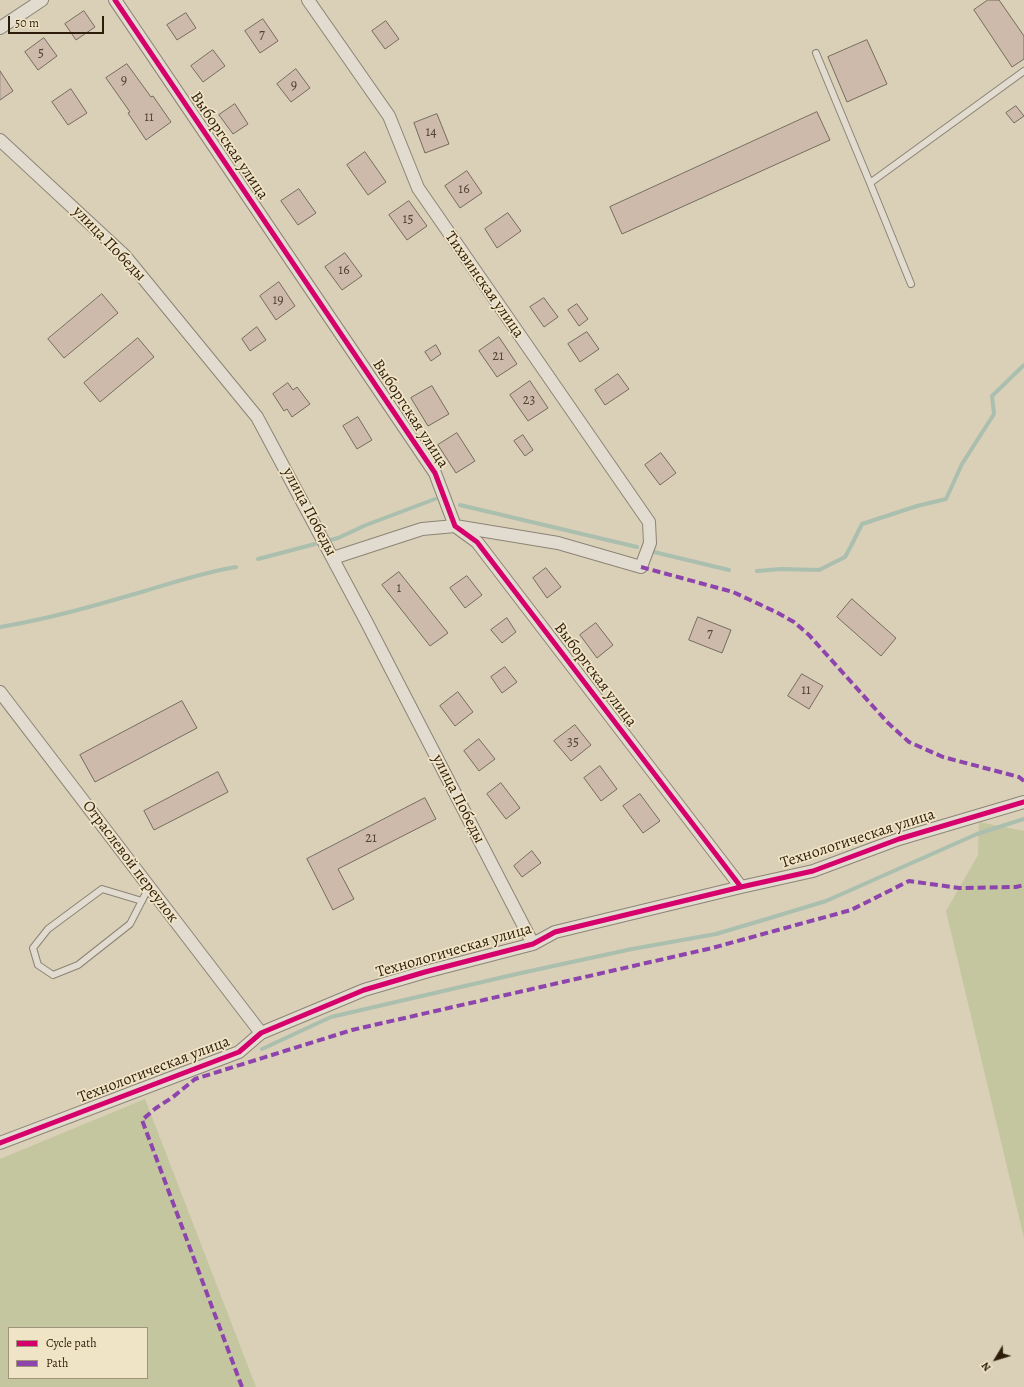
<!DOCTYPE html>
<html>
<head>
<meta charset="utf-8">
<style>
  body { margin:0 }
  #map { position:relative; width:1024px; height:1387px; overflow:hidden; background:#dacfb7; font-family:Alegreya,serif }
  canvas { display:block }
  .legend { position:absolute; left:8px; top:1327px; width:140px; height:52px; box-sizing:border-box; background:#f0e4c7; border:1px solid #a2947b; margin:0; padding:5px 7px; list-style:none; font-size:12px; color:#2c1c09 }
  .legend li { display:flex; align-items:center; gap:8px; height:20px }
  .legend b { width:20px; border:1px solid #a2947b }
  .north { position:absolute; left:976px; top:1339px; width:40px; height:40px; -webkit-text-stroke:3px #f0e4c7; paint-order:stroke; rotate:232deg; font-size:11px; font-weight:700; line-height:16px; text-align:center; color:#2c1c09 }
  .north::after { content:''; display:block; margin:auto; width:14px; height:18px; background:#2c1c09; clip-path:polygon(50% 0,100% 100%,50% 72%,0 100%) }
  .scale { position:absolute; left:8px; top:16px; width:96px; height:18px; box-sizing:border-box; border:2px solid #2c1c09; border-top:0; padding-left:5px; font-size:12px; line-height:14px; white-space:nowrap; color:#2c1c09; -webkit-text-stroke:3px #f0e4c7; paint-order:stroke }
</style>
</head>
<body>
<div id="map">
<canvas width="1024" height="1387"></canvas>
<ul class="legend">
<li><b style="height:5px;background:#d6006c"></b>Cycle path</li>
<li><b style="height:5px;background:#8e44ad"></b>Path</li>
</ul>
<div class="north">N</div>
<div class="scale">50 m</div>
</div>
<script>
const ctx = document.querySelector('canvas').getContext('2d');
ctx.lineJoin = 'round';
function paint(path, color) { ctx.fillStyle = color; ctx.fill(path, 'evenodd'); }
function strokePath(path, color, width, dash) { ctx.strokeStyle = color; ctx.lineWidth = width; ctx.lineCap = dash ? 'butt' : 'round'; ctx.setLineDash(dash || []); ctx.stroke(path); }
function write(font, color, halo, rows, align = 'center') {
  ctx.font = font + ' Alegreya,serif'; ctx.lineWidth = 3.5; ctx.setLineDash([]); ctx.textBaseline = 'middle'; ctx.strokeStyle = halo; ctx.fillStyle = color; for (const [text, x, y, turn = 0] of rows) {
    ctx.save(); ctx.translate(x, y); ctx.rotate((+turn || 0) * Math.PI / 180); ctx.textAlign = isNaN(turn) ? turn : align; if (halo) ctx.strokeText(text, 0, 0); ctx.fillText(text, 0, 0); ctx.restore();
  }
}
const green = new Path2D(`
  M979 822 1024 831V1238L946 911 978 855Z
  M145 1099 256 1387H0V1159ZM9 1328H147V1378H9Z`);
const stream = new Path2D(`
  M460 505 637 547
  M330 540 338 538 366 525 435 499
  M654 552 729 570
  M258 559 315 544
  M757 571 781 569 819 570 845 557 851 546 862 524 917 506 946 499 962 464 994 414 992 396 1024 365
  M0 627C49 619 97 605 145 591 175 582 205 572 236 567
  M262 1049 331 1017 521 973 632 949 716 934 770 918 826 901 977 834 1024 819`);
const building = new Path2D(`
  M988 0H999L1024 36V59L1012 67 974 10Z
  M84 11 95 27 76 40 65 24Z
  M186 13 196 28 177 40 167 25Z
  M263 19 278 41 260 53 245 31Z
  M386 21 399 39 385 49 372 31Z
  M44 38 57 56 38 70 25 52Z
  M867 40 887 84 847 102 828 57Z
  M213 50 225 66 203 82 191 66Z
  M127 64 151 97 153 96 171 122 146 140 128 113 130 112 106 78Z
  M296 69 310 88 291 102 277 84Z
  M0 71 13 91 0 100Z
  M71 89 87 113 68 125 52 102Z
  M235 104 248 124 233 134 219 115Z
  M1016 106 1024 116 1014 123 1006 113Z
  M817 112 830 140 622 234 610 207Z
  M437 114 449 144 425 153 414 123Z
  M365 152 386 182 368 195 347 165Z
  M467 171 482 193 460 208 445 186Z
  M299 189 316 213 298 225 281 201Z
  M409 201 427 226 407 240 389 215Z
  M508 213 521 231 497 248 485 229Z
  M345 253 362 276 342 290 325 267Z
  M279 282 295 306 276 320 260 296Z
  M102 294 118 313 64 358 48 339Z
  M544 298 558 317 544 327 530 307Z
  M577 304 588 319 579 326 568 310Z
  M257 327 266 340 250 351 242 339Z
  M587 332 599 349 580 362 568 344Z
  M499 337 517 364 497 377 479 351Z
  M138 338 154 357 100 402 84 383Z
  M436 345 441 354 431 361 425 352Z
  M618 374 629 389 605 405 595 390Z
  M530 381 548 408 528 421 510 395Z
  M288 383 293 390 297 387 310 404 292 417 287 409 284 411 273 394Z
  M432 386 449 414 428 426 411 398Z
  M358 417 372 440 357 449 343 426Z
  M457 433 475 461 456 473 438 445Z
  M523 435 533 450 525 456 514 441Z
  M661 453 676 473 660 485 645 465Z
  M546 568 561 587 547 598 533 578Z
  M399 572 448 633 430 646 382 585Z
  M467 576 482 595 465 608 450 588Z
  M852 599 896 638 881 656 837 617Z
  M698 617 731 630 722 653 689 640Z
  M507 618 516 632 502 643 491 630Z
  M596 623 613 645 597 658 580 635Z
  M505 667 517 682 502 693 491 677Z
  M802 674 823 686 809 709 788 696Z
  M458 692 473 712 455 726 440 706Z
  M182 701 197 728 95 782 80 755Z
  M575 725 591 745 571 761 554 741Z
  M479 739 495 759 479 771 464 751Z
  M600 766 617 789 601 801 584 778Z
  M218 772 228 792 154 830 144 811Z
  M501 783 520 808 506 819 487 794Z
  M640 794 660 821 643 833 623 806Z
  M425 798 436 819 338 869 354 899 333 910 307 859Z
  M532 851 541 863 522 877 514 866Z`);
const lane = new Path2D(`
  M816 53 870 183 911 284
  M870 183 1024 71
  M142 901 102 889 48 929 33 948 38 965 53 975 78 965 130 924 149 887`);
const street = new Path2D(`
  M115 0 435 473 455 526 477 542 741 887
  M308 0 389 116 418 188 649 522 650 543 641 567 558 543 455 526 422 529 333 558
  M0 28 42 0
  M0 140 125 256 257 417 366 621 533 944
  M0 692 261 1033
  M0 1143 239 1052 261 1033 364 990 425 972 533 944 555 932 741 887 813 871 899 839 1024 802`);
const quiet = new Path2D(`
  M641 567 733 592 776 612 794 622 809 635 888 723 909 742 943 757 1019 777 1024 781
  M242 1387 142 1120 156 1108 173 1097 195 1079 352 1030 712 948 851 910 909 881 959 888 1016 887 1024 885`);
const cycleway = new Path2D(`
  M115 0 435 473 455 526 477 542 741 887
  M0 1143 239 1052 261 1033 364 990 425 972 533 944 555 932 741 887 813 871 899 839 1024 802`);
const numberNames = [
  ["7",262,36],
  ["5",41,54],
  ["9",124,81],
  ["9",294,86],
  ["11",149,118],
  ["14",431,133],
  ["16",464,190],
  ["15",408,220],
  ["16",344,271],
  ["19",278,301],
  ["21",498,357],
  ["23",529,401],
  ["1",399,589],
  ["7",710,635],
  ["11",806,691],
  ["35",573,743],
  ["21",371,839]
];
const streetNames = [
  ["Выборгская улица",229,146,56],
  ["улица Победы",109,244,46],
  ["Тихвинская улица",484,285,55],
  ["Выборгская улица",410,414,57],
  ["улица Победы",309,512,62],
  ["Выборгская улица",595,675,53],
  ["улица Победы",458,799,63],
  ["Технологическая улица",858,839,-18],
  ["Отраслевой переулок",130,862,53],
  ["Технологическая улица",454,951,-16],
  ["Технологическая улица",154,1070,-21]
];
paint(green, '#c3c69f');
strokePath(stream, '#abbfaf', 4);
paint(building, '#cdbaab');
strokePath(building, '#746c5d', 1);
strokePath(lane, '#8c8475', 8);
strokePath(street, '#8c8475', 14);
strokePath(lane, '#e2dcd0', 6);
strokePath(street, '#e2dcd0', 12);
strokePath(quiet, '#8e44ad', 4, [8, 4]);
strokePath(cycleway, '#d6006c', 5);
write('14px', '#544432', null, numberNames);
write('16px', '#2c1c09', '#f0e4c7', streetNames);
</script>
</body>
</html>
